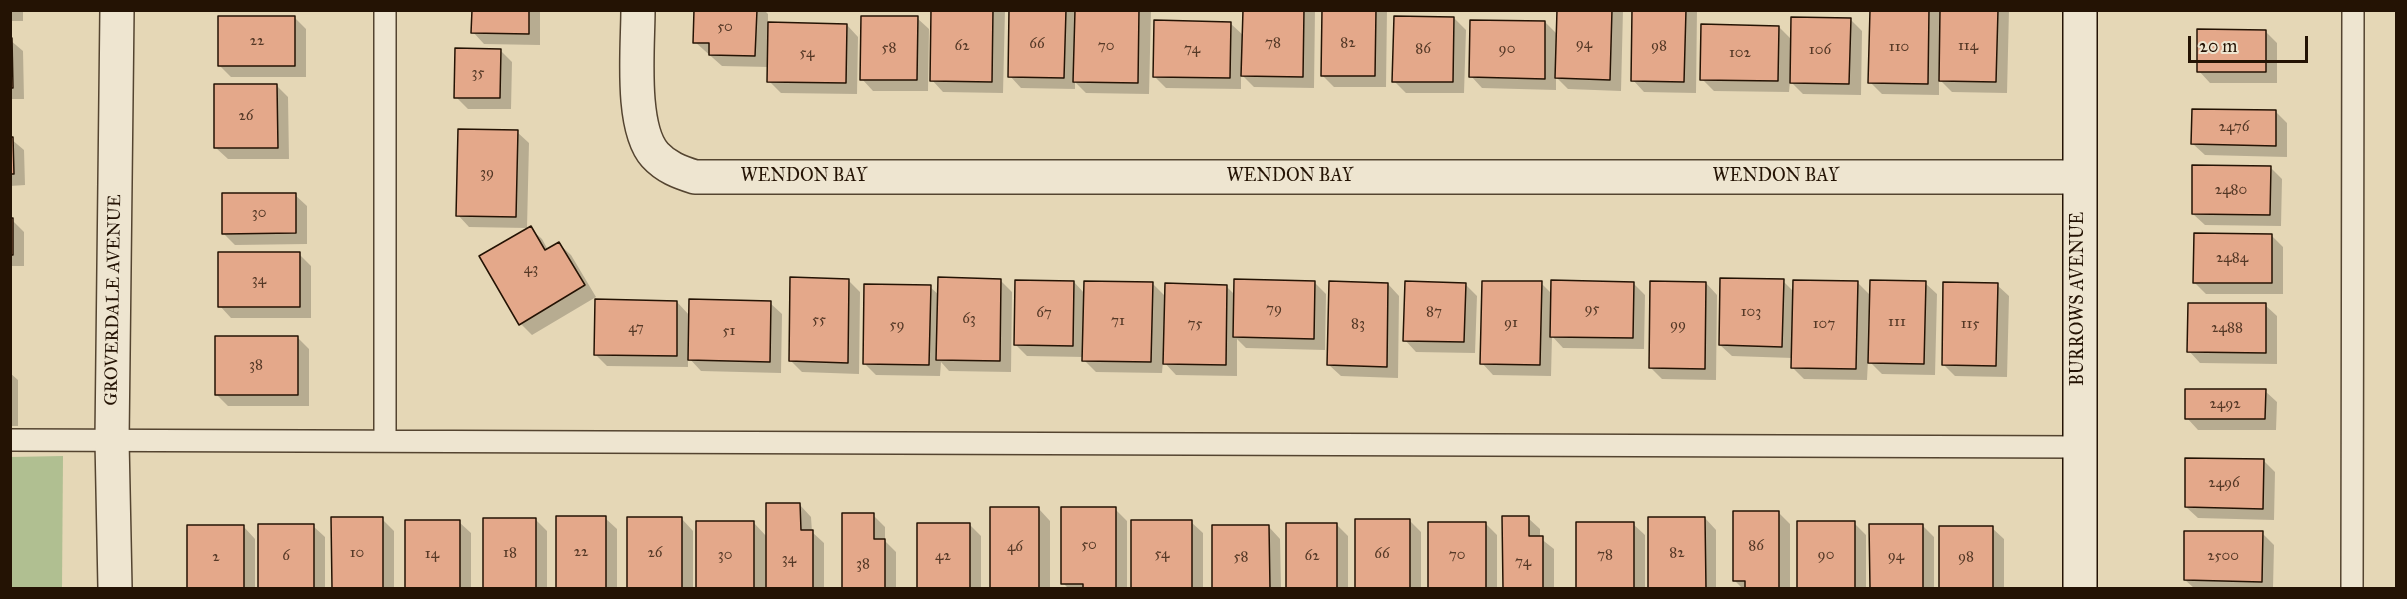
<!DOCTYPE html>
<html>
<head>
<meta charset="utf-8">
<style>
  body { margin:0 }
  #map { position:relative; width:2407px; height:599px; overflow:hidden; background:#e5d7b6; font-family:"IM FELL Great Primer",serif }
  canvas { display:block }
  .frame { position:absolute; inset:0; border:12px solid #241304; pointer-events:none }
  .scale { position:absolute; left:2188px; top:36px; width:120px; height:27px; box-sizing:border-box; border:3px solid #241304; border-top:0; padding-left:8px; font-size:18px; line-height:21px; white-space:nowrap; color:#241304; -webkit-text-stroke:4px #eee5d0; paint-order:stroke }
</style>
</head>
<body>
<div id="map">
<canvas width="2407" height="599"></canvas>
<div class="frame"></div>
<div class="scale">20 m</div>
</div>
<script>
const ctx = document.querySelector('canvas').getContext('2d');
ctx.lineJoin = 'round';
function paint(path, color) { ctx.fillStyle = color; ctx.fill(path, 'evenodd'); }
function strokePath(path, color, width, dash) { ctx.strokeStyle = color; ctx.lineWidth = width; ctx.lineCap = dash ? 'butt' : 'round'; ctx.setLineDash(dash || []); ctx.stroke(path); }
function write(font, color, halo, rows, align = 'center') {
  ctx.font = font + ' "IM FELL Great Primer",serif'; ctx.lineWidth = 5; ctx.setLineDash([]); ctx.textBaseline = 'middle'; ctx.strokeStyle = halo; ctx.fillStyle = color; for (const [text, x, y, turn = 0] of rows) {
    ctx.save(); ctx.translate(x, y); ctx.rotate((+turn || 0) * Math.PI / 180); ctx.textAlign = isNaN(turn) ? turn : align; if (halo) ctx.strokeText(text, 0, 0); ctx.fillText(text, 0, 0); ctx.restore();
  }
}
const green = new Path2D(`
  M63 456 62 588H11V457Z`);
const shadow = new Path2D(`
  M10 10H23V21H10Z
  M473 10H540V45L484 44 473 32Z
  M696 10H764L768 14V24L847 25 858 37 857 94 781 93 769 81V67L722 66 695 42Z
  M933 10H1005L1003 93 943 92 932 80Z
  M1011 10H1151L1149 94 1086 93 1075 82V89L1021 88 1010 76Z
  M1244 10H1315L1314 88 1254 87 1241 74V89L1166 88 1154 76 1230 23 1244 36Z
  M1323 10H1387L1386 87H1334L1322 75Z
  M1558 10H1623L1621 91 1568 89 1556 77V90L1482 88 1471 76 1545 22 1558 35Z
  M1634 10H1697L1696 93 1644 92 1633 80Z
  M1871 10H2009L2007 93 1952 92 1939 79V95L1882 94 1870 82Z
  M294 17 306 29V77H231L220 66Z
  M917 18 929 29 928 91H873L862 79Z
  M1454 18 1466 30 1464 93H1406L1394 81Z
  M1850 19 1862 31 1861 95 1803 94 1790 81 1789 92 1714 91 1702 79 1779 27 1792 40Z
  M2265 31 2277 43V83H2210L2199 71Z
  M10 40 23 51 24 99H10Z
  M500 50 512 62 511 109H468L456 97Z
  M277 86 288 97 289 159H228L216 148Z
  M2276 112 2287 123V157L2205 155 2193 144Z
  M10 118 11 139 24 150 25 185 10 186Z
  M517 132 529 143 527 228 469 227 458 215Z
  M2270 167 2282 179 2281 226 2205 225 2193 214Z
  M295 195 307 206V244L235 245 223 233Z
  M10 196 12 220 24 232V266H10Z
  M530 228 542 239 548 250 559 244 571 255 596 297 532 335 521 324Z
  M2271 235 2283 247V294H2206L2194 282Z
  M299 254 311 266V318H231L220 306Z
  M848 280 860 292 859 374 802 372 791 361Z
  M1000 280 1012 292 1011 372 949 371 941 362 940 376 876 375 864 363 930 287 939 295Z
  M1783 281 1794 292 1857 282 1871 296 1925 283 1937 294 1935 375 1882 374 1868 360 1867 380 1804 379 1792 367 1793 358 1732 356 1720 345Z
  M1074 282 1085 294 1152 283 1166 297 1226 286 1235 295 1314 282 1326 294 1325 350 1246 348 1237 339V376L1176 375 1163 361 1162 373 1096 372 1084 360V357L1027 356 1015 344Z
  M1541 283 1552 294 1633 283 1645 295 1644 349 1563 348 1552 336 1551 376 1493 375 1482 363Z
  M1706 283 1717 295 1716 380 1662 379 1650 367Z
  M1388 284 1399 296 1398 378 1341 376 1329 365Z
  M1465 284 1477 296 1475 353 1416 352 1405 340Z
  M1997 285 2009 296 2007 377 1955 376 1943 364Z
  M677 302 690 316 770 303 782 314 781 373 701 371 688 357V367L607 366 595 354Z
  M2265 305 2277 316V364L2200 363 2189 351Z
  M297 337 309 349V406H228L216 394Z
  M10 373 18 380V426H10Z
  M2265 391 2277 402 2276 430H2198L2187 418Z
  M2263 460 2275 472 2274 520 2198 518 2186 507Z
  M800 505 811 517 812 532 824 543V588H697V523H754L767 537Z
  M1039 509 1050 521V588H993L992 587Z
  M1115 509 1127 521V588H1068L1063 583Z
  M1778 512 1790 524V588H1742L1734 580Z
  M844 515H873L885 527V541L896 552V588H844Z
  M558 518H605L617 529V588H558Z
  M1504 518H1528L1540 529V538L1554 549V588H1504Z
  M1649 518H1705L1716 530V588H1649Z
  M333 519H382L394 531V588H333Z
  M629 519H682L693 531V588H629Z
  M485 520H536L547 531V588H485Z
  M1356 520H1409L1421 532V588H1356Z
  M406 522H459L471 533V588H406Z
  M1133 522H1191L1203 533V588H1133Z
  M1798 523H1854L1866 535V588H1798Z
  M918 524H969L981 536V588H918Z
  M1288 524H1336L1348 536V588H1288Z
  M1430 524H1486L1497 535V588H1430Z
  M1577 524H1633L1645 535V588H1577Z
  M259 526H313L325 537V588H259Z
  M1871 526H1923L1934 537V588H1871Z
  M189 527H244L255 539V588H189Z
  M1214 527H1269L1280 539 1281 588H1214Z
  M1941 528H1992L2004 539V588H1941Z
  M2262 533 2274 545 2273 588H2194L2185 580Z`);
const building = new Path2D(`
  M472 10H529V34L471 33Z
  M694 10H757L755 56 709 55V43H693Z
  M931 10H993L992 82 930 81Z
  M1009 10H1066L1064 78 1008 77Z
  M1075 10H1139L1138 83 1073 82Z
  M1243 10H1304L1303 77 1241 76Z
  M1322 10H1376L1375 76H1321Z
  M1557 10H1612L1610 80 1555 78Z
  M1632 10H1686L1684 82 1631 81Z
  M1870 10H1929L1928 84 1868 83Z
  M1940 10H1998L1996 82 1939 81Z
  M218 16H295V66H218Z
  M861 16H918L917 80H860Z
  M1394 16 1454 17 1453 82H1392Z
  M1791 17 1851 18 1849 84 1790 83Z
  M1154 20 1231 22 1230 78 1153 77Z
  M1470 20 1545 21V79L1469 77Z
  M768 22 847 24 846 83 767 82Z
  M1701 24 1779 26 1778 81 1700 80Z
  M2197 29 2266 30V72H2197Z
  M10 38H12L13 88H10Z
  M455 48 501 49 500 98H454Z
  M214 84H277L278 148H214Z
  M2192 109 2276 110V146L2191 144Z
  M458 129 518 130 516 217 456 216Z
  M10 137H13L14 174H10Z
  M2192 165 2271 166 2270 215 2192 214Z
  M222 193H296V233L222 234Z
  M10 218H13V255H10Z
  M531 226 545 250 559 242 585 285 519 325 479 256Z
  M2194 233 2272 234V283H2193Z
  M218 252H300V307H218Z
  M790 277 849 279 848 363 789 361Z
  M938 277 1001 279 1000 361 936 360Z
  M1720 278 1784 279 1782 347 1719 345Z
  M1234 279 1315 281 1314 339 1233 337Z
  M1015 280 1074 281 1073 346 1014 345Z
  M1551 280 1634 282 1633 338 1550 337Z
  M1793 280 1858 281 1856 369 1791 368Z
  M1870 280 1926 281 1924 364 1868 363Z
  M1084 281 1153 282 1151 362 1082 361Z
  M1329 281 1388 283 1387 367 1327 365Z
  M1405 281 1466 283 1464 342 1403 341Z
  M1482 281H1542L1540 365 1480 364Z
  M1650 281 1706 282 1705 369 1649 368Z
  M1943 282 1998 283 1996 366 1942 365Z
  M1165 283 1227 285 1226 365 1163 364Z
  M864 284 931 285 929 365 863 364Z
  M595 299 677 301V356L594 355Z
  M689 299 771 301 770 362 688 360Z
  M2188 303H2266V353L2187 352Z
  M215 336H298V395H215Z
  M2185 389H2266L2265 419H2185Z
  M2185 458 2264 459 2263 509 2185 507Z
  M766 503H800L801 530H813V588H766Z
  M990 507H1039V588H990Z
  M1061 507H1116V588H1083V584H1061Z
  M1733 511H1779V588H1745V581H1733Z
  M842 513H874V539H885V588H842Z
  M556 516H606V588H556Z
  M1502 516H1529V536H1543V588H1503Z
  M331 517H383V588H332Z
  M627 517H682V588H627Z
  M1648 517H1705L1706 588H1648Z
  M483 518H536V588H483Z
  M1355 519H1410V588H1355Z
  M405 520H460V588H405Z
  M1131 520H1192V588H1131Z
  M696 521H754V588H696Z
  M1797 521H1855V588H1797Z
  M1428 522H1486V588H1428Z
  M1576 522H1634V588H1576Z
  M917 523H970V588H917Z
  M1286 523H1337V588H1286Z
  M258 524H314V588H258Z
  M1869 524H1923V588H1870Z
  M187 525H244V588H187Z
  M1212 525H1269L1270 588H1212Z
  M1939 526H1993V588H1939Z
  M2184 531H2263L2262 582 2184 580Z`);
const lane = new Path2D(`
  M385 10V441
  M10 440 2079 447
  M2352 588 2353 10`);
const street = new Path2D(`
  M638 10C638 47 630 127 655 155 666 167 679 172 695 177H2079
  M115 588 112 440 117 10`);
const secondary = new Path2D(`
  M2080 10V588`);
const numberNames = [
  ["50",725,27],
  ["22",257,41],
  ["78",1273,43],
  ["82",1348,43],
  ["66",1037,44],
  ["94",1584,44],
  ["62",962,46],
  ["70",1106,46],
  ["98",1659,46],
  ["114",1968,46],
  ["110",1899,47],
  ["58",889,48],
  ["74",1192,49],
  ["86",1423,49],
  ["90",1507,49],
  ["106",1820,50],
  ["54",807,53],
  ["102",1740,53],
  ["35",478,73],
  ["26",246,116],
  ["2476",2234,127],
  ["39",487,173],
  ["2480",2231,190],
  ["30",259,213],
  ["2484",2232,258],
  ["43",531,269],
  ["34",259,280],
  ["79",1274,309],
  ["95",1592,309],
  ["87",1434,312],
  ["103",1751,312],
  ["67",1044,313],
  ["63",969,319],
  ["55",819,320],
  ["71",1118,321],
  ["111",1897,322],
  ["91",1511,323],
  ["75",1195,324],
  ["83",1358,324],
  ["107",1824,324],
  ["115",1970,324],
  ["59",897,325],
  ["99",1678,325],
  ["47",636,328],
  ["2488",2227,328],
  ["51",729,331],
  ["38",256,365],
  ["2492",2225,404],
  ["2496",2224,483],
  ["50",1089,545],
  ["86",1756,546],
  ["46",1015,547],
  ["22",581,552],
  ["10",357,553],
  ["18",510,553],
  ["26",655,553],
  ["82",1677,553],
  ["14",432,554],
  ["54",1162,554],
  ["66",1382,554],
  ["30",725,555],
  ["70",1457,555],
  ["78",1605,555],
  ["90",1826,555],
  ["6",286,556],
  ["42",943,556],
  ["62",1312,556],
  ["94",1896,556],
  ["2500",2223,556],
  ["2",216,557],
  ["58",1241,557],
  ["98",1966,557],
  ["34",789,559],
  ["74",1523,562],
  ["38",863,564]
];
const streetNames = [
  ["WENDON BAY",804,177],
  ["WENDON BAY",1290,177],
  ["WENDON BAY",1776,177],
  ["BURROWS AVENUE",2079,299,-90],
  ["GROVERDALE AVENUE",114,300,-89]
];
paint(green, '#b0bf91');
paint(shadow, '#0003');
paint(building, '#e4a88a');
strokePath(building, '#241304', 1.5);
strokePath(lane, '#544430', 24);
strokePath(street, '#544430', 36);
strokePath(secondary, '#241304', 36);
strokePath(lane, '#eee5d0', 21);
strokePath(street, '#eee5d0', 33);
strokePath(secondary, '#eee5d0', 33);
write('15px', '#543826', null, numberNames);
write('18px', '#241304', '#eee5d0', streetNames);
</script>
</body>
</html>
